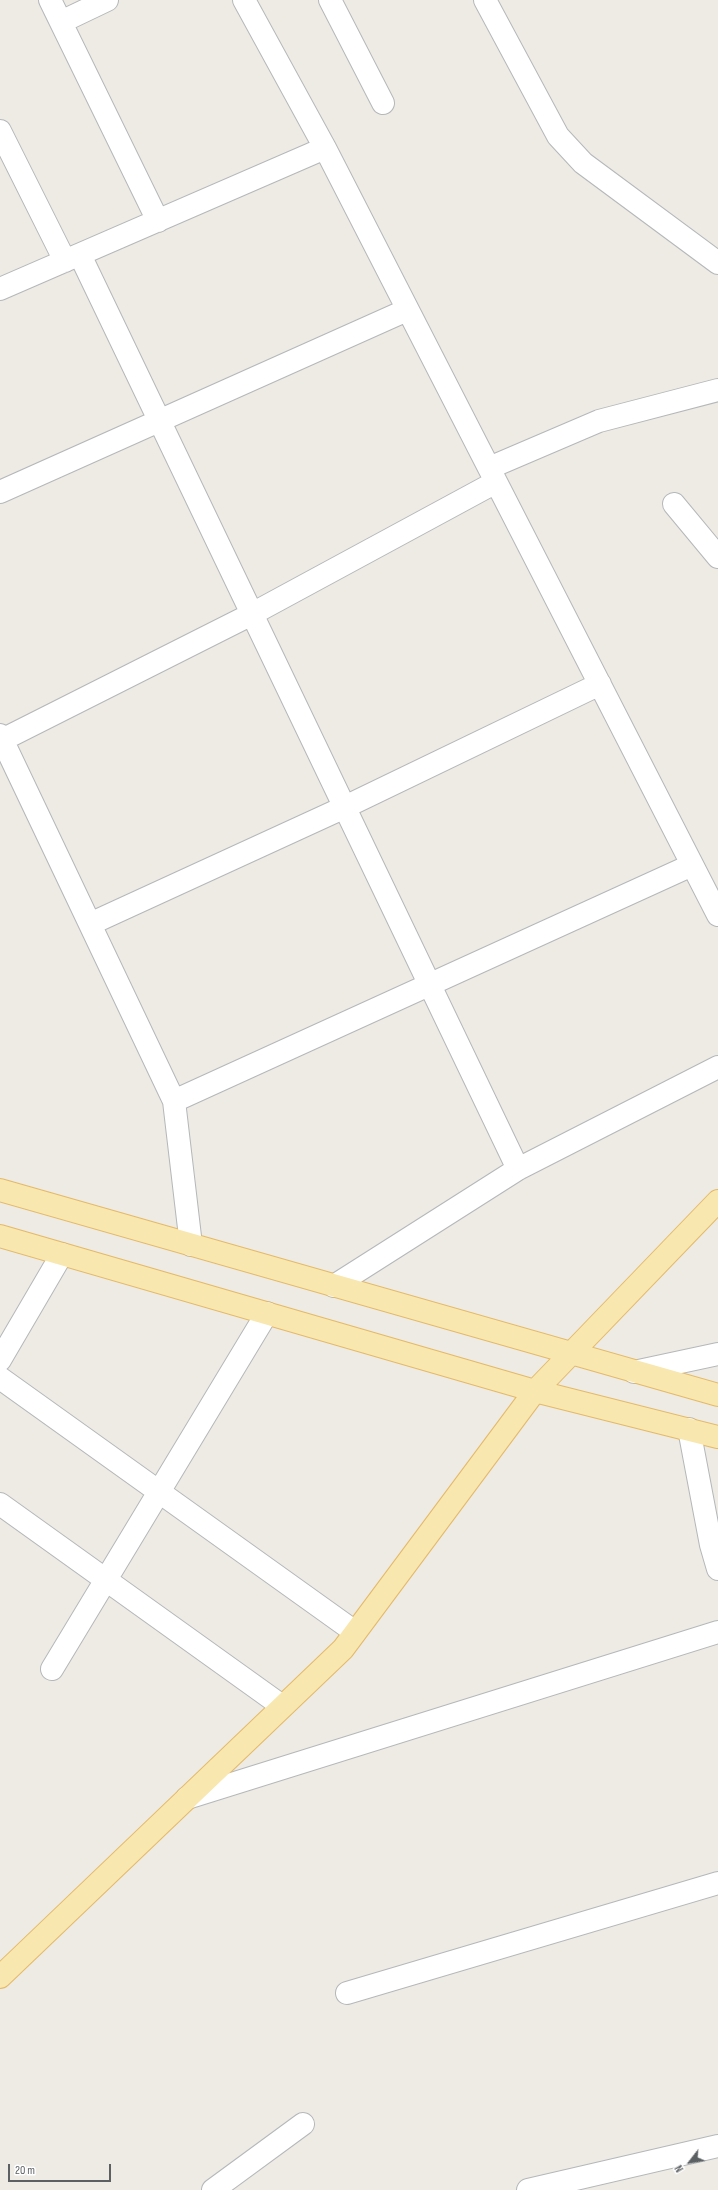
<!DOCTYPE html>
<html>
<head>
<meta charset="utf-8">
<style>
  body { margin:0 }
  #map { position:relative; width:718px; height:2190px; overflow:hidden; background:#edebe4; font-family:"Sofia Sans Condensed",sans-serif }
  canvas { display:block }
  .north { position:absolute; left:670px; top:2142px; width:40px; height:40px; -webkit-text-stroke:3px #fff; paint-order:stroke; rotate:239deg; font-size:11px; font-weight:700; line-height:16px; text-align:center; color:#5c6063 }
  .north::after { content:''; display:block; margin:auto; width:14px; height:18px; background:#5c6063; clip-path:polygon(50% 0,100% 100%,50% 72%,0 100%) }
  .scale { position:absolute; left:8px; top:2164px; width:103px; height:18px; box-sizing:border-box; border:2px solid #5c6063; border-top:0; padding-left:5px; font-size:12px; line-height:14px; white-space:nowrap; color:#5c6063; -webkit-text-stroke:3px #fff; paint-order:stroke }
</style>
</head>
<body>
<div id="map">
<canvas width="718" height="2190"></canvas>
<div class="north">N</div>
<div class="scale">20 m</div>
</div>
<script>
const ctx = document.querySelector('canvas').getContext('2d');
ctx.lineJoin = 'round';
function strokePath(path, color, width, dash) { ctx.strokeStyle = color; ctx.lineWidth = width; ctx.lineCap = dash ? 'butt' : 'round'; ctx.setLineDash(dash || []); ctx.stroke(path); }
const minor = new Path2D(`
  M50 0 158 221
  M244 0 325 148
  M330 0 383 103
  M485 0 558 136 583 163 718 263
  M61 22 107 0
  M0 131 65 261
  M80 255 518 1169
  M0 289 325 148 718 915
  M489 468 599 421 718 390
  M0 492 407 310
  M674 504 718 557
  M0 735 174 1101 191 1245
  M0 741 252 614 496 482
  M90 924 345 807 600 684
  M174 1101 692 865
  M334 1286 518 1169 718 1067
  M0 1360 62 1254
  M634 1372 718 1354
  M0 1378 355 1632
  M689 1429 711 1545 718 1569
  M0 1504 282 1706
  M52 1669 267 1313
  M187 1798 718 1632
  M347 1993 718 1883
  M213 2190 303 2124
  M528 2190 718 2146`);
const major = new Path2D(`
  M0 1190 718 1395
  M0 1236 535 1391 718 1437
  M0 1977 343 1649 535 1391 718 1201`);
strokePath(minor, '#b5b7ba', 24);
strokePath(major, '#e5b866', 24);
strokePath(minor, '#fff', 22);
strokePath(major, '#f8e7af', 22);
</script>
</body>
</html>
